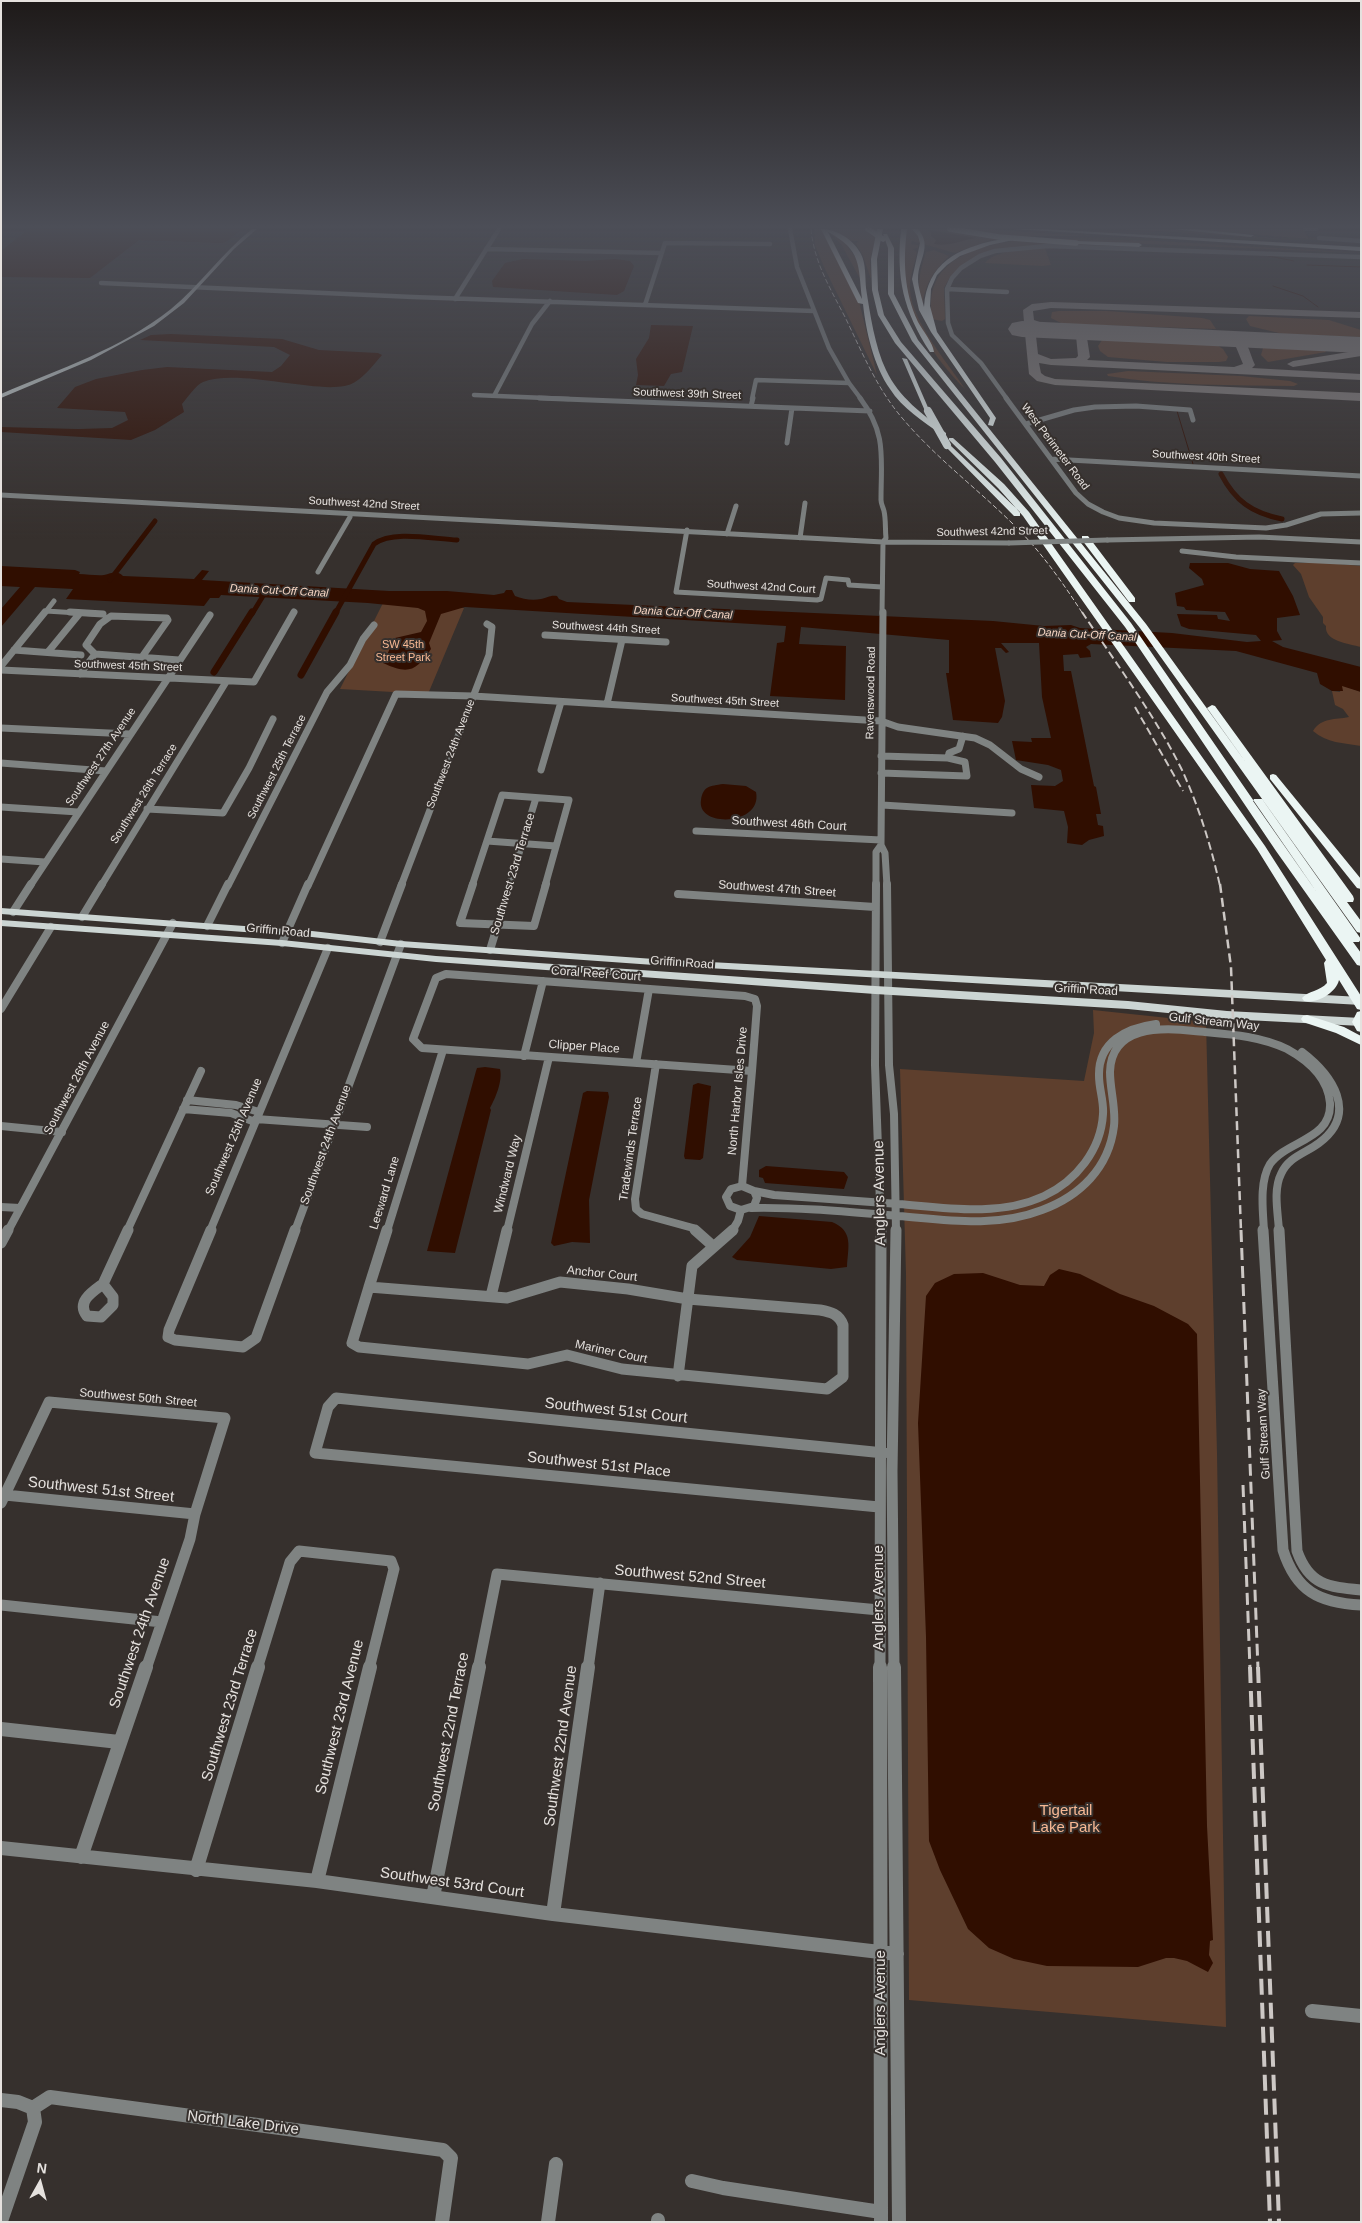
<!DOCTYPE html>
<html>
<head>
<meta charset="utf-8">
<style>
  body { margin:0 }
  #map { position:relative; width:1362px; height:2223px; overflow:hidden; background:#36302d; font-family:Arial,sans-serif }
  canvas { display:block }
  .frame { position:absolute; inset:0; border:2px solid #e5e1de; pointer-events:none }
  .north { position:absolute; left:15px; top:2158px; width:50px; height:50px; -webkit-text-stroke:4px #36302d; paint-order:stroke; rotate:7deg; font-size:14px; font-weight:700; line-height:20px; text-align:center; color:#e5e1de }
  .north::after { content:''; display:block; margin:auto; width:18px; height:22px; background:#e5e1de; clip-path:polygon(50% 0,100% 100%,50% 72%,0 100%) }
</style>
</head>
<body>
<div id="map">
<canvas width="1362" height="2223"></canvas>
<div class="frame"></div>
<div class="north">N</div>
</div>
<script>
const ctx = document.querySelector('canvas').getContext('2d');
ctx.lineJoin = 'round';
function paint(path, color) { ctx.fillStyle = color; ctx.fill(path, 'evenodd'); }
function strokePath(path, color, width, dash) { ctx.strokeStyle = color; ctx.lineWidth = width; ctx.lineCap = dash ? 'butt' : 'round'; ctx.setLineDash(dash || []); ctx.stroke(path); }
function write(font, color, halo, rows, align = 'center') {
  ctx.font = font + ' Arial,sans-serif'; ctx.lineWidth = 4; ctx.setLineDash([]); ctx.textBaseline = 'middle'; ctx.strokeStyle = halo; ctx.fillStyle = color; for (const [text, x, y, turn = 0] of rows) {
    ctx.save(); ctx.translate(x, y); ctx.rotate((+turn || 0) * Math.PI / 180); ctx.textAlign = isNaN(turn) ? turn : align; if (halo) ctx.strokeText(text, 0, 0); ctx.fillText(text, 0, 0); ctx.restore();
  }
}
const green = new Path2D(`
  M814 229H821L856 289 877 375 824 267 815 245Z
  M830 229H878L870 261 871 279 863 256 856 244 858 241H844L858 261 863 284 841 244 833 236Z
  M907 229H983L1092 236H1036L1004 239 988 241 955 253 912 241 911 244 918 245V248L913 249 917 252C915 264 909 277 910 290 912 322 948 363 965 389 935 359 905 316 902 271 901 258 905 242 907 229Z
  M1123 229H1166L1294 240Z
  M1186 229H1303L1309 239Z
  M1034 238 1158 241 1361 253 1074 241 1073 244 1255 251 1037 246 981 255 950 277 944 288 945 319 942 321 932 319C922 254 985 244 1034 238Z
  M1045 248 1051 265 1042 266 985 263C994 250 1031 249 1045 248Z
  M934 250 949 256C933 272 925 284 922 307 917 284 919 274 926 252Z
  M1059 311H1107L1202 318 1210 320 1216 329 1063 324 1051 318 1052 312Z
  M1249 316 1329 320 1361 330V337L1283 334 1250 326 1246 319Z
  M1102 340 1217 345 1223 349 1228 357 1226 361 1219 362H1167L1108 357 1100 351 1098 346Z
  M1263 348 1324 350 1326 352 1268 362 1261 355Z
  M1128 371 1241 376 1290 381 1298 384 1294 386C1233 385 1169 386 1108 376L1107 374Z
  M1295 563H1328L1361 566V647C1349 644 1324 641 1326 626L1323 623V617L1309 597 1301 574 1293 565Z
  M383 603 464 608 428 694 340 689Z
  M1342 685 1361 692V746C1343 743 1327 743 1313 731 1322 717 1335 720 1349 717L1343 709 1335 705 1332 691 1340 692Z
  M1093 1010 1206 1022 1217 1453 1226 2027 909 2000 906 1274 900 1069 1084 1081 1094 1033Z`);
const water = new Path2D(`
  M29 229H241L226 242 221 243 139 240 90 278 1 277V251Z
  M925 229 976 238C962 240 949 247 934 244L936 240 931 236V232Z
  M523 259 586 261 615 259 630 261 634 266 624 291 617 295 493 287 492 281 505 263Z
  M651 325 693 326 682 372 671 374 664 386 636 385 638 375 636 359 649 338Z
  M171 334 282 339 319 350 378 353 382 355C374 364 365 376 355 382 330 399 242 367 203 382 196 385 187 398 182 404L184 412 155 430 131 440 1 432V427L78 429 112 428 128 420 125 412 57 408 75 387 96 379 142 370 167 367 272 372 281 366 290 355 274 347 140 340 151 335Z
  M1190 563H1228L1250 569 1279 571 1293 596 1300 615 1277 618V631L1282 640 1272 641 1283 647 1361 667V692L1342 686 1343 691H1332L1320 684 1317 673 1236 651 1091 644 1086 647 1090 651 1091 657 1080 658 1078 654 1063 655 1064 671H1071L1094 786 1096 787 1101 814H1096L1098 825 1103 826 1104 836 1089 840 1082 845 1067 843 1068 827 1064 811 1034 808 1031 785 1055 786 1063 781 1061 770 1048 765 1016 760 1012 741 1032 742 1031 738H1051L1042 697 1039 643H1001L1009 652 1006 653 1001 648H995L1005 701 1002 717 998 723 953 720 946 673H949V640L801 627 799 644 846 646 845 700 770 696 777 643 784 642 786 626 465 607 441 614 429 643 431 649C416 671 409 675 383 663L395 638 421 632 427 621 425 611 418 608 368 603 221 595 219 598H210L204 606 66 599 73 589 35 587 1 627V609L20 587 1 586V566L75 570 80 572 79 574C87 574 97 576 104 575 112 573 117 570 123 576L194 579 202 570 209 571 202 580 389 591H447L494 595 504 593 506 590H512L515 596C523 599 532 601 541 599 548 598 549 595 557 596L559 599 567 602 993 621 1044 626 1071 625 1080 628 1172 633 1247 642 1261 641 1256 635 1189 629 1181 626 1177 614 1217 615 1218 619 1230 621 1225 612 1186 610 1184 607 1177 606 1175 593 1204 585 1202 579 1189 568Z
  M723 784 746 786 756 792C763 826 696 828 701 800 703 786 710 786 723 784Z
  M485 1067 500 1069C503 1081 495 1099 490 1108L491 1110 455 1253 427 1251 476 1071 477 1068Z
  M698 1083 711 1086 703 1158 700 1160 685 1159 684 1156 693 1085Z
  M587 1091 608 1092 609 1097 589 1200 590 1243 572 1242 554 1246 551 1243 583 1093Z
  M766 1166 844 1172 848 1177 844 1189 765 1183 763 1178 759 1177V1170Z
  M759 1216 832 1222C854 1231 848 1247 847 1267L831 1269 737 1260 732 1257 750 1237Z
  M1059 1269 1080 1274 1120 1294 1154 1306 1188 1324 1197 1334 1207 1826 1213 1940 1210 1941 1209 1955 1213 1963 1208 1972 1187 1961 1174 1958H1166L1138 1967 1047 1966 1014 1959 989 1948 968 1929 940 1870 929 1841 926 1637 918 1423 926 1296 935 1283 954 1274 983 1273 1020 1285 1044 1286 1050 1275Z`);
const stream = new Path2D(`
  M1269 256 1294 261
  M1307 265 1361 267
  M1273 286 1303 296 1318 307
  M1177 411 1193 464`);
const canalFar1 = new Path2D(`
  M1221 474C1235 501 1252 513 1282 519
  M110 580 155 521
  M252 614 266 591
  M335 614 374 544C393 530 433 539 457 540`);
const canal = new Path2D(`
  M214 672 252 612
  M301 675 336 612`);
const taxiway = new Path2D(`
  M1051 302 1361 312V318L1051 308 1033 311 1034 320 1054 327 1065 329 1066 331C1058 338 1046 331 1036 336L1038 354 1051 359 1076 358 1078 356 1076 336 1077 334 1098 329 1102 330 1103 332 1102 334 1087 338 1090 357 1087 360 1234 367 1243 364 1236 347 1228 343 1210 340 1208 338C1216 331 1241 336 1247 345 1250 351 1252 359 1255 365L1252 368 1361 374V380L1051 365 1039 363 1041 373 1045 376 1055 379 1361 393V401L1055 385 1037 381 1029 374 1025 334 1035 328 1024 322 1023 310 1032 304Z
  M1361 350V356L1293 367 1287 364 1293 361Z`);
const runway = new Path2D(`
  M1022 321 1361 337V353L1022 337 1012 335 1008 329 1012 323Z`);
const minorFar5 = new Path2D(`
  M790 229 797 267 829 348 849 383 861 399
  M1305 229H1316
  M1319 238 1361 241
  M486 249 661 253
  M101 283 413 297 814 311
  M947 289 1007 292
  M455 299 499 229
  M645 305 665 243 770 244
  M474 395 569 399
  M494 396 532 324 550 301
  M752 399 756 380 849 383
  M1007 399 981 363 952 335 948 323 947 289 952 278 961 268 980 256 995 251 1047 246 1361 257`);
const minorFar4 = new Path2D(`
  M539 398 870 411
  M860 398C887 434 881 457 881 500 881 504 883 507 884 511 886 520 885 529 886 538L883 542 882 614
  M1006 398 1076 493 1088 504 1103 512 1119 518 1154 523 1266 528 1286 525 1321 514 1361 513
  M751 406 753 398
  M1026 424 1074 410 1095 407 1136 406 1190 410 1193 420
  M787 443 792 408
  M1051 459 1361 476
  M1 495 883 542 1009 543
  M687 530 676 592 817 600 821 599 826 578 848 580 849 585 882 587
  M727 534 736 506
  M800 538 805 503
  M1107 540 1259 537 1361 542
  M1182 551 1236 557 1361 563
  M318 572 350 517
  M46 611 94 614
  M44 614 54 601`);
const minorFar3 = new Path2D(`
  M70 612 103 614
  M545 635 666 642
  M14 650 81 655
  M48 652 80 613
  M142 657 168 620 167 618 111 616 100 624 86 645 95 654 179 660
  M1 666 45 612
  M1 670 254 682 294 612
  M80 674 95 654
  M607 704 622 640
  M1 728 130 734
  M881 756 948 758
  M1 763 106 771
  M541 770 561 702
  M881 773 967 776 965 762 948 758 949 753 959 749 963 736
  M882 805 1012 813
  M1 807 78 812
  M147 809 223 813 249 768 273 719
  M696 831 881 840
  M487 841 556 846
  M881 845 885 853 887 886
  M1 859 45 862
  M30 886 210 615
  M101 886 226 682
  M228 886 327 692 350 665 363 639 374 625
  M308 886 396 694 473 696 881 721 898 727 975 738 990 745 1021 769 1039 777
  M401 886 489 655 492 627 487 624
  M472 886 502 795 569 800 545 886
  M509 886 536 798
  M876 886V852L881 845 883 612`);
const minorFar2 = new Path2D(`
  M473 884 460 923 534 926 546 884
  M876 884 875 1065 881 1231
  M887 884 889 1065 894 1114 896 1231
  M678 894 875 907
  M13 912 31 884
  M82 917 102 884
  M207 926 228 884
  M380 942 402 884
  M282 943 308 884
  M490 950 510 884
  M446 974 745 996 755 999 757 1006 752 1071 422 1048 413 1039 436 978Z
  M1 1009 51 927
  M524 1056 543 981
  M636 1063 649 989
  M656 1064 635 1199 636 1209 642 1214 693 1228 696 1231
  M187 1100 236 1105 259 1112
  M183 1109 231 1113 255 1122
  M256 1119 367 1127
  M1 1126 62 1132
  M742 1186 752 1071
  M742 1186 754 1191 757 1198 754 1206 741 1210 730 1206 726 1197 731 1189Z
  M754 1191 774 1195C816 1198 857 1201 899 1204 946 1208 999 1217 1044 1196 1076 1181 1101 1150 1103 1114 1104 1101 1099 1089 1099 1076 1098 1042 1126 1028 1156 1024
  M1 1207 20 1208
  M751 1208C801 1207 850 1212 899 1216 947 1220 996 1228 1042 1210 1080 1196 1109 1168 1114 1126 1116 1108 1110 1090 1110 1072 1111 1026 1161 1027 1194 1031 1225 1034 1258 1035 1287 1049 1307 1060 1328 1078 1330 1103 1332 1140 1287 1140 1270 1164 1259 1182 1263 1211 1264 1231
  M8 1231 173 923
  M127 1231 201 1071
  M210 1231 328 948
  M295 1231 401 944
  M387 1231 443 1050
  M507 1231 549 1057
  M732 1231 738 1221 741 1210
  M1279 1231C1278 1213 1273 1190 1281 1174 1288 1157 1306 1153 1319 1143 1359 1113 1332 1075 1302 1052`);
const minorFar1 = new Path2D(`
  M211 1230 169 1330 168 1337 175 1340 243 1347 256 1338 295 1230
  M695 1230 713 1246
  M1263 1230 1283 1550C1296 1591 1319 1603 1361 1605
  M1279 1230 1297 1551C1309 1585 1328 1587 1361 1590
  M1 1243 8 1230
  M560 1282 628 1289 688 1299 820 1310C831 1312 839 1314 843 1325V1377L827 1389 622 1369 567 1355 528 1364 359 1347 352 1343 369 1287 507 1298Z
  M103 1284 113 1297V1305L101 1317 87 1316C76 1302 92 1292 103 1284Z
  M103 1284 128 1230
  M369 1287 387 1230
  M491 1296 507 1230
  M678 1376 692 1266 733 1230
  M5 1495 195 1514
  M1 1503 49 1402 225 1418 195 1514 190 1539 146 1669
  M879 1507 315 1453 328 1407 336 1398 884 1453
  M1 1605 162 1622
  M257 1669 290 1562 299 1551 391 1561 394 1569 369 1669
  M478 1669 497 1574 879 1610
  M588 1669 600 1583
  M880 1669 881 1230
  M894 1669 892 1471 896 1230`);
const minor = new Path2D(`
  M880 1667 881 2222
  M894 1667 899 2222
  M1 1729 119 1742
  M1 1848 317 1881 553 1914 897 1954
  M81 1857 146 1667
  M196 1870 258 1667
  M317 1881 370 1667
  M433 1897 479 1667
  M553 1914 588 1667
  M1312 2011 1361 2016
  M1 2100 18 2102 33 2108
  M33 2108 50 2097 443 2150 451 2158 442 2222
  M692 2181 723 2188 881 2212
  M658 2220V2222
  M1 2221 35 2122 33 2108
  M548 2222 556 2164`);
const major = new Path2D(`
  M252 229H257L234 249 184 303 154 326 91 360 1 398V394C59 369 121 349 171 309 200 285 222 253 252 229Z
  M1 908 312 931 401 941 654 959 1361 997V1005L654 965 401 947 312 937 1 914Z
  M1 920 282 940 436 956 875 986 1128 1001 1227 1011 1361 1018V1026L1227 1019 1128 1009 875 994 436 962 282 946 1 926Z`);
const highway = new Path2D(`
  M821 229C837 229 854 240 861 254 866 263 865 278 866 288 870 314 875 347 886 370 899 398 923 414 946 433V435H942C924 422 902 408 890 389 874 366 866 332 863 304L858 303ZM828 232C862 250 858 265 862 299Z
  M877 229H883L877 259 878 290 884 315 901 342 1001 458 1131 623 1318 894 1253 801 1254 799H1262L1361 939 1359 942H1353L1361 953V966L1357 965 1276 851 1125 627 995 462 895 343 878 315 872 290 871 259Z
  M901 229H907C903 261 904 292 918 322 923 331 933 343 934 352H930C903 310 896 278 901 229Z
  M912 229H918C933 247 918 259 918 279 918 287 922 298 924 307 927 263 958 248 997 240 1004 239 1016 235 1023 238L990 245 960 256 947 265 937 275 931 289 930 306 937 332 996 418 993 426 988 425 990 418 931 332 919 310 912 279 920 243 918 236Z
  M1014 229H1043L1361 247V251Z
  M1171 229H1194L1254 235 1251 237Z
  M883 234H887L894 248V294L918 340 1146 624 1247 764 1207 708 1212 705 1215 706 1353 896 1354 899 1353 902H1347L1361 921V933L1357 932 1140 628 912 341 888 294V248Z
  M1076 241 1139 243 1142 245 1139 247 1074 244Z
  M902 358 907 359 930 412 925 411Z
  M949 438H953L1004 484 1029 512 1265 846 1361 996V1010L1357 1009 1339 980C1336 993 1317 1004 1304 1001L1302 998C1308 991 1320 991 1327 983L1324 963 1326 960 1257 849 1023 516 998 488 949 440Z
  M945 444H949L1020 512V516H1014L945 446Z
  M1082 536H1088L1135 598V602H1129L1082 540Z
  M1273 774 1276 775 1361 879V889L1357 888 1270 779V775Z
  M1361 1011V1032L1357 1031 1352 1022 1357 1012Z
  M1307 1015 1344 1027 1361 1036V1045L1336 1033 1303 1022 1301 1019 1303 1016Z`);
const railFar4 = new Path2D(`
  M811 229C814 262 830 288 845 317 862 352 877 389 903 419 937 459 979 490 1016 527 1042 553 1063 583 1083 614`);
const railFar3 = new Path2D(`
  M1082 612C1115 662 1156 717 1182 770 1199 807 1211 846 1220 886
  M1135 707 1183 791`);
const railFar2 = new Path2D(`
  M1220 884 1231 967 1241 1231`);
const railFar1 = new Path2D(`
  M1241 1230 1258 1669
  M1243 1485 1250 1669`);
const rail = new Path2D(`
  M1250 1667 1270 2222
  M1258 1667 1279 2222`);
const minorBridge = new Path2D(`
  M1009 543 1107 540`);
const highwayBridgeFar1 = new Path2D(`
  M868 229 883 239
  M950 229 999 237 1076 243`);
const highwayBridge = new Path2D(`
  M928 411 947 445`);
const farStreetnames = [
  ["Southwest 39th Street",687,394,2],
  ["West Perimeter Road",1055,447,53],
  ["Southwest 40th Street",1206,457,3],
  ["Southwest 42nd Street",364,504,3],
  ["Southwest 42nd Street",992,532,-1],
  ["Southwest 42nd Court",761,587,3],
  ["Southwest 44th Street",606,628,3],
  ["Southwest 45th Street",128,666,2],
  ["Ravenswood Road",871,693,-89],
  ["Southwest 45th Street",725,701,3],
  ["Southwest 24th Avenue",451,754,-69],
  ["Southwest 27th Avenue",101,757,-56],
  ["Southwest 25th Terrace",277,767,-63],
  ["Southwest 26th Terrace",144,794,-58]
];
const farWaternames = [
  ["Dania Cut-Off Canal",279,591,3],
  ["Dania Cut-Off Canal",683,613,3],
  ["Dania Cut-Off Canal",1087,635,3]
];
const farParknames = [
  ["SW 45th",403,645],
  ["Street Park",403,658]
];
const streetNames = [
  ["Southwest 46th Court",789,824,3],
  ["Southwest 23rd Terrace",513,874,-73],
  ["Southwest 47th Street",777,889,4],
  ["Griffin Road",278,931,5],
  ["Griffin Road",682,963,4],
  ["Coral Reef Court",596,974,4],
  ["Griffin Road",1086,990,3],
  ["Gulf Stream Way",1214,1022,6],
  ["Clipper Place",584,1047,4],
  ["Southwest 26th Avenue",77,1078,-62],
  ["North Harbor Isles Drive",738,1091,-85],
  ["Southwest 25th Avenue",234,1137,-67],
  ["Southwest 24th Avenue",326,1145,-70],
  ["Tradewinds Terrace",631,1149,-82],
  ["Windward Way",508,1174,-76],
  ["Leeward Lane",385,1193,-73],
  ["Anchor Court",602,1274,6],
  ["Mariner Court",611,1352,12],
  ["Southwest 50th Street",138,1398,5],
  ["Gulf Stream Way",1264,1434,-93]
];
const nearStreetnames = [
  ["Anglers Avenue",880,1193,-91],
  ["Southwest 51st Court",616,1411,6],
  ["Southwest 51st Place",599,1465,6],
  ["Southwest 51st Street",101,1490,6],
  ["Southwest 52nd Street",690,1577,5],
  ["Anglers Avenue",879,1598,-90],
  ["Southwest 24th Avenue",140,1633,-71],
  ["Southwest 23rd Terrace",230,1705,-73],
  ["Southwest 23rd Avenue",340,1717,-76],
  ["Southwest 22nd Terrace",449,1732,-79],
  ["Southwest 22nd Avenue",561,1746,-82],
  ["Southwest 53rd Court",452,1883,8],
  ["Anglers Avenue",881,2003,-90],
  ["North Lake Drive",243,2123,7]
];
const nearParknames = [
  ["Tigertail",1066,1811],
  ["Lake Park",1066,1828]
];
paint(green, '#5e3f2d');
paint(water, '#300e00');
strokePath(stream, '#300e00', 1);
strokePath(canalFar1, '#300e00', 5);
strokePath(canal, '#300e00', 7);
paint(taxiway, '#827c79');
paint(runway, '#827c79');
strokePath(minorFar5, '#7f8382', 4.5);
strokePath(minorFar4, '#7f8382', 5);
strokePath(minorFar3, '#7f8382', 7);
strokePath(minorFar2, '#7f8382', 8);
strokePath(minorFar1, '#7f8382', 11);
strokePath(minor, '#7f8382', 14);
paint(major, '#ccd5d3');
paint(highway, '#ebf5f3');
strokePath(railFar4, '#cdc8c5', 1, [5, 2.5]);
strokePath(railFar3, '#cdc8c5', 2, [8, 4]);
strokePath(railFar2, '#cdc8c5', 2.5, [9, 5]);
strokePath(railFar1, '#cdc8c5', 3, [12, 6]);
strokePath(rail, '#cdc8c5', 4, [16, 8]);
strokePath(minorBridge, '#7f8382', 5);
strokePath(highwayBridgeFar1, '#ebf5f3', 5.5);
strokePath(highwayBridge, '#ebf5f3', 8);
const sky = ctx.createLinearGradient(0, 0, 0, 540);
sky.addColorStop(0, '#1e1a19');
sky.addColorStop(0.42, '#4c4e57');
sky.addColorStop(1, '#4c4e5700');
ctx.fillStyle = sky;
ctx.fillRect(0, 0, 1362, 540);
write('11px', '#e5e1de', '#36302d', farStreetnames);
write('italic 11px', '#f8d7c5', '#36302d', farWaternames);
write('11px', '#f7b894', '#36302d', farParknames);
write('12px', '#e5e1de', '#36302d', streetNames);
write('15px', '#e5e1de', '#36302d', nearStreetnames);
write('15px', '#f7b894', '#36302d', nearParknames);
</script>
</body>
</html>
